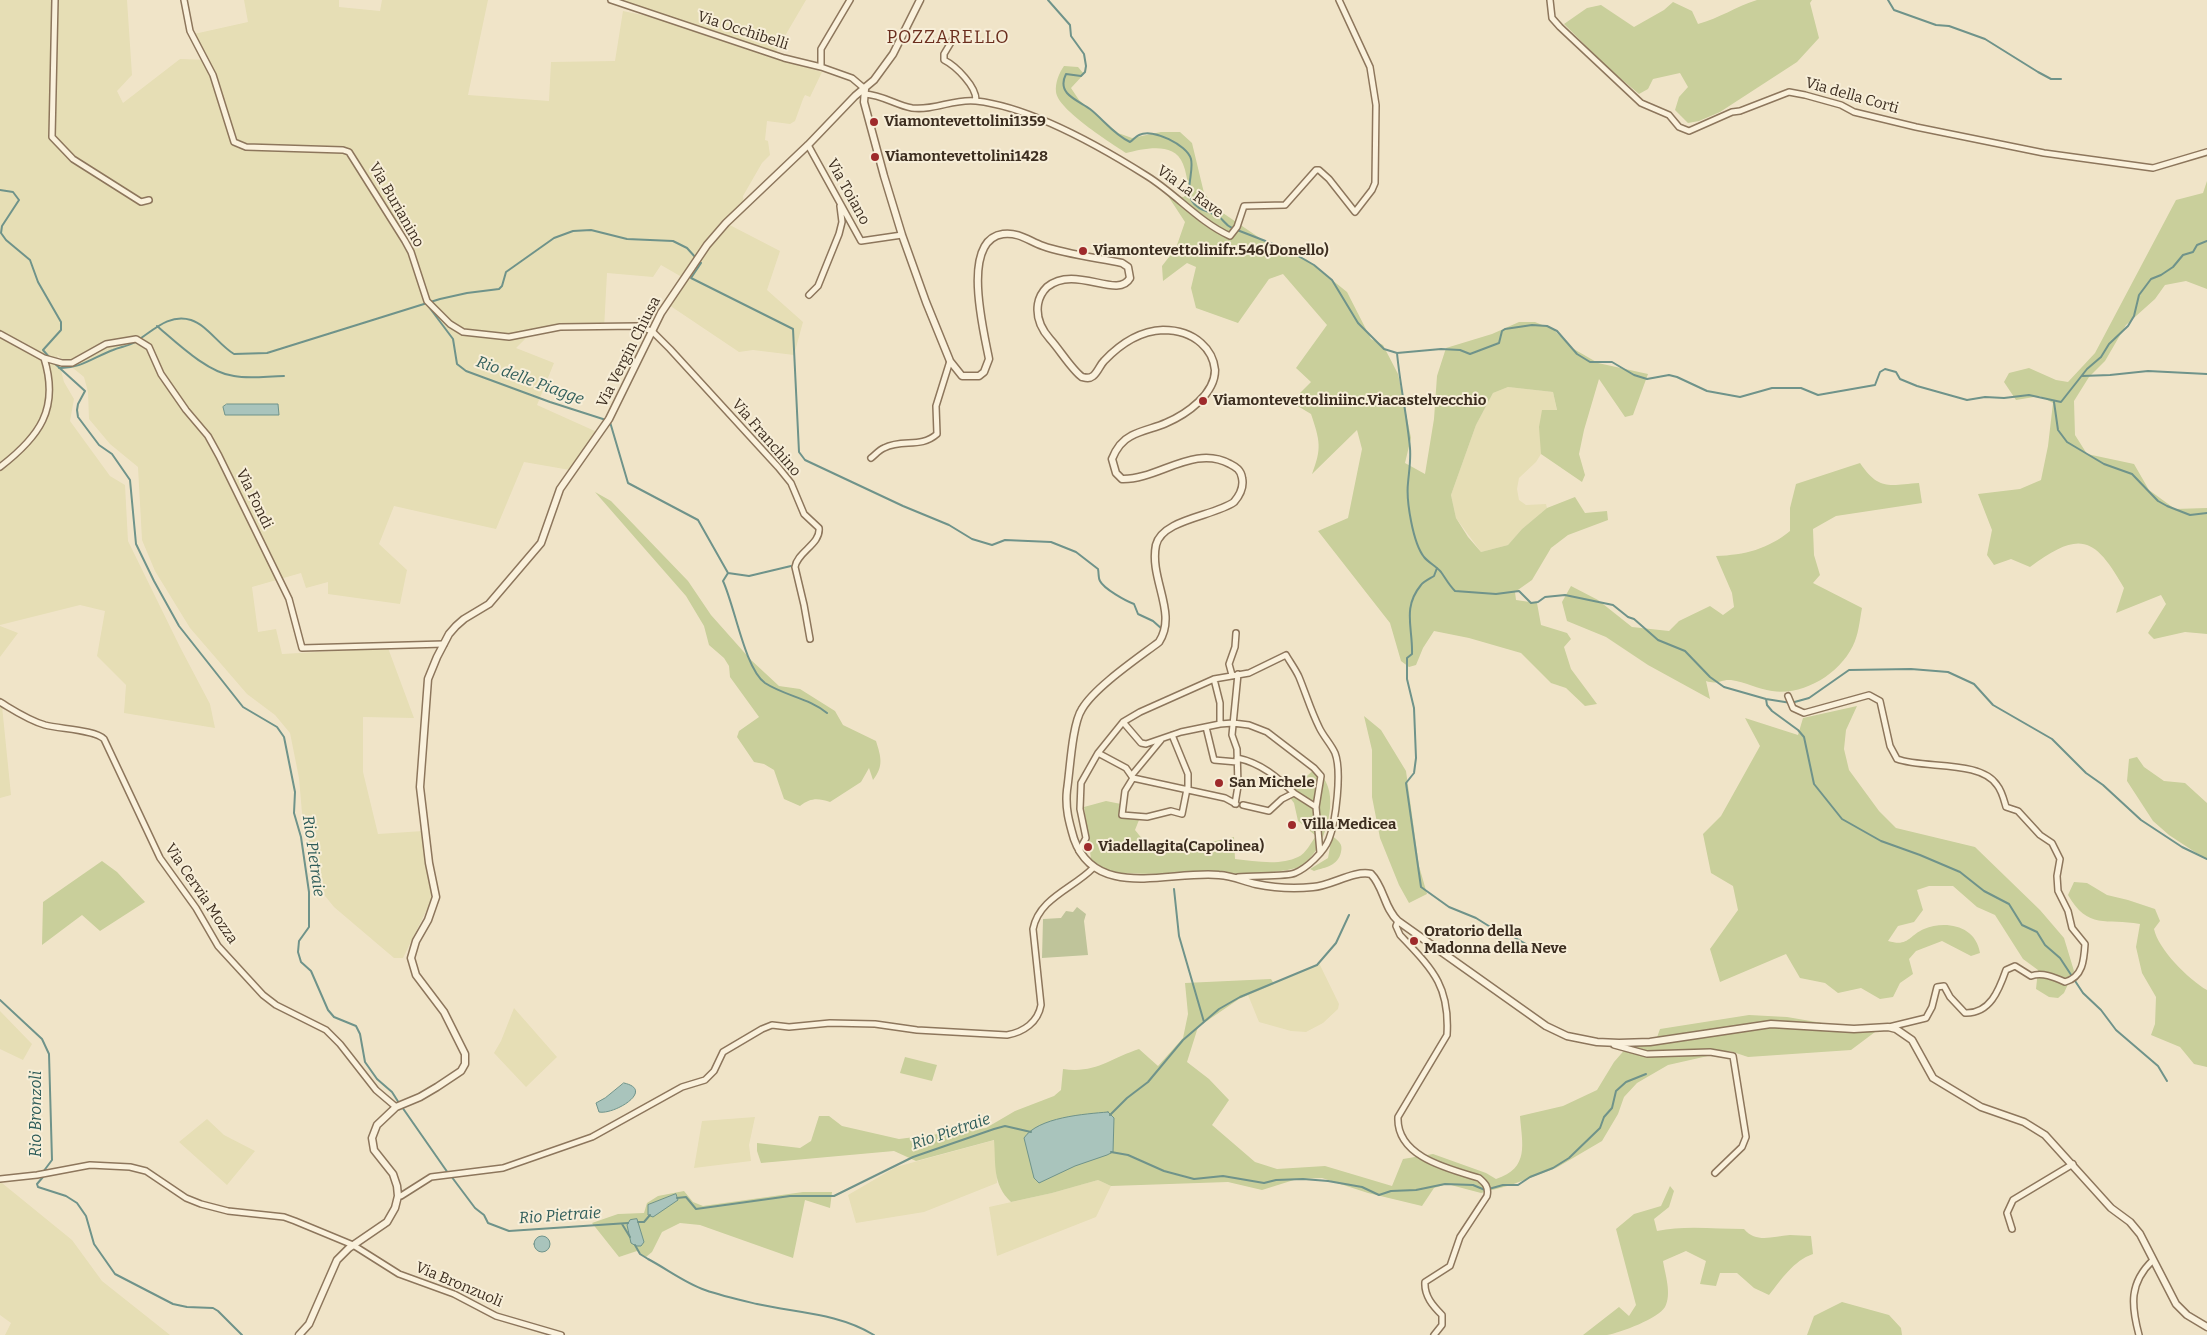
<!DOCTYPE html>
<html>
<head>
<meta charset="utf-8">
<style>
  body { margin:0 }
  canvas { display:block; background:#f0e4c8 }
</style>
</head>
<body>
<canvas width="2207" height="1335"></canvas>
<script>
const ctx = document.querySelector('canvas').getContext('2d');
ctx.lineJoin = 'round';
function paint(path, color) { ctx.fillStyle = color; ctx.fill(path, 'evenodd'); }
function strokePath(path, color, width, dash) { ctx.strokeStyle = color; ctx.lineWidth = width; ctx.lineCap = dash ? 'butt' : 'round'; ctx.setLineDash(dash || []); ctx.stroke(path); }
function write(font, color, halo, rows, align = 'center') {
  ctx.font = font + ' Bitter,serif'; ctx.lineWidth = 4; ctx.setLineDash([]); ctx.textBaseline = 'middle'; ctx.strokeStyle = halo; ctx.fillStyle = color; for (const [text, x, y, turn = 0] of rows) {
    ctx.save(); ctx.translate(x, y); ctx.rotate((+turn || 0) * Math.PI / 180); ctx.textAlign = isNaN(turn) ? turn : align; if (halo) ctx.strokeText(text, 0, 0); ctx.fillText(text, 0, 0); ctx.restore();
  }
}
const farmland = new Path2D(`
  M0 0H127L132 75 117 91 123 103 180 59 210 60 194 34 248 22 244 0H339V7L380 11 382 0H488L468 95 549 101 551 62 615 61 623 11 652 17 772 58 822 72 810 97 805 95 803 99 795 121 790 124 767 121 765 140 768 141 770 155 762 163 743 196 744 203 722 221 780 251 767 290 803 322 794 355 753 350 739 352 669 305 687 280 661 265 653 277 607 273 604 329 553 330 528 336 516 348 554 363 537 405 597 432 570 470 524 462 496 529 394 506 379 544 407 570 400 604 328 594V582L306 588 301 573 252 587 258 632 276 629 282 654 388 648 414 718 363 717V772L378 834 423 831 432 899 403 958H394L334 907 321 891 302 813 299 778 290 733 275 715 247 694 190 628 155 571 142 540 138 467 110 444 89 419 88 392 84 377 57 355 64 382 74 399 70 421 110 476 125 485 128 541 180 647 210 704 215 728 124 713 126 685 97 656 105 611 80 605 0 625ZM227 404H278L279 415H225L223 407Z
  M617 0H806L775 53Z
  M1508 387 1553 392 1557 411 1541 444V454L1536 462 1519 478 1517 489 1519 500 1526 505 1546 504 1547 508 1522 529 1508 545 1481 552 1456 518 1451 495 1476 425 1493 393Z
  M0 626 18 633 0 657Z
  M0 704 2 706 11 795 0 798Z
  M1319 963 1339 1004 1338 1009 1323 1023 1306 1032 1291 1031 1259 1022 1248 995Z
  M514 1008 557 1057 526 1087 494 1053 501 1041Z
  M0 1011 32 1044 23 1060 0 1049Z
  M755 1117 749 1145 751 1161 694 1168 702 1121Z
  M207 1119 224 1135 255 1151 227 1185 179 1142Z
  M995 1140 997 1183 924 1212 856 1223 848 1195 896 1167Z
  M1098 1180 1111 1186 1096 1217 997 1256 989 1207 1052 1193Z
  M0 1183H2L72 1240 102 1281 170 1335H5L11 1323 0 1315Z`);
const green = new Path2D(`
  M1757 0H1812L1810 3 1819 38 1797 62 1720 112 1699 121 1688 123 1675 110 1679 97 1688 87 1680 73 1653 79 1648 89 1639 94 1607 67 1564 24 1587 8 1601 5 1634 27 1664 10 1673 2 1692 11 1698 24C1720 18 1735 7 1757 0Z
  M1064 66 1078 67 1084 74 1071 88 1079 100 1118 133 1132 138 1161 132H1180L1192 143 1204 193 1217 209 1270 245 1306 259 1347 292 1371 339 1383 345 1398 374 1411 438 1405 463 1425 474 1434 419 1437 376 1446 348 1492 334 1519 322H1535L1554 330 1572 348 1598 363 1648 374 1633 415 1625 417 1599 379 1584 430 1579 454 1585 475 1582 482 1541 454 1539 427 1542 410H1557L1553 392 1508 387 1493 393 1476 425 1451 495 1456 518 1468 537 1481 552 1508 545 1522 529 1547 508 1575 497 1585 513 1607 511 1608 520 1568 535 1551 548 1532 580 1515 592 1516 600 1537 603 1541 625 1567 633 1571 639 1564 647 1571 669 1597 704 1585 706 1566 688 1551 683 1521 653 1469 638 1434 631 1423 648 1416 665 1409 667 1401 661 1390 623 1318 531 1348 518 1362 449 1357 430 1312 474C1322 448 1320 441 1311 414L1291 402 1311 382 1296 368 1327 325 1283 274 1269 279 1238 323 1196 308 1191 288 1196 267 1187 263 1163 281 1162 266 1176 248 1185 222 1168 196 1184 197 1189 188C1187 180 1186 171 1183 164 1174 141 1144 149 1126 153 1111 143 1058 110 1056 92 1055 83 1059 73 1064 66Z
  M2207 181V289L2186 281 2165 285 2155 299 2126 325 2105 361 2089 377 2074 401 2075 435 2087 454 2134 464 2149 490 2175 509 2207 508V634L2185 632 2154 639 2148 633 2166 604 2161 595 2116 613 2124 588C2094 535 2079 531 2030 567L2011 559 1994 565 1987 555 1992 530 1978 494 2020 489 2041 480 2048 446 2053 403 2040 396 2016 400 2004 382 2009 373 2029 368 2056 380 2068 382 2095 353 2176 200 2203 193Z
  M1860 463C1879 491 1889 485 1919 483L1922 503 1836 516 1813 529 1814 555 1820 575 1813 583 1862 608C1860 618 1859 631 1855 641 1843 672 1805 696 1772 691 1758 689 1745 682 1731 680 1721 679 1718 685 1706 681L1710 699 1648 665 1606 637 1567 621 1562 602 1571 586 1598 600 1632 627 1669 631 1679 621 1710 606 1723 615 1734 607 1732 593 1716 556C1745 555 1768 549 1790 531V508L1796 484Z
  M595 492 611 501 688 581 711 615 751 660 779 686 800 689 835 711 843 725 876 741C881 757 884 766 873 780L869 768 861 782 830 802C817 798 811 798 800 806L784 799 774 770 764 764 754 762 737 737 739 731 759 717 730 677 729 666 724 658 709 645 704 626 686 596Z
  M1857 706 1846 730 1844 749 1849 770 1879 811 1896 828 1975 847 2040 910 2064 938 2074 971 2064 993 2058 998 2049 997 2036 989 2038 970 2023 959 1995 915 1977 907 1953 886H1929L1917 890 1923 910 1914 922 1898 926 1888 941C1909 947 1908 936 1924 929 1946 920 1976 926 1980 953L1971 956 1942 941 1916 951 1909 959 1913 974 1900 983 1893 997 1880 999 1861 988 1838 993 1825 983 1800 978 1786 954 1720 982 1710 949 1738 910 1733 886 1711 873 1703 834 1721 816 1760 746 1745 718 1798 735 1803 718Z
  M1364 716 1381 730 1406 771 1419 866 1427 894 1409 903 1399 885 1380 838 1372 797V750Z
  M2137 757 2144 767 2164 781 2185 783 2207 803V860L2169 835 2153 821 2127 781 2129 759Z
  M1317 767C1320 773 1326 780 1328 787 1336 810 1322 853 1301 866 1280 878 1146 874 1114 873L1098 867 1091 859 1084 807 1106 801 1121 804 1120 816 1139 820 1135 830C1138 833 1140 837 1143 839 1161 853 1213 842 1234 837L1235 859C1254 861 1280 866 1298 857 1306 854 1311 842 1316 836L1298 821 1294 803 1288 795 1292 789 1290 782 1299 783Z
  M1332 836C1339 841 1343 844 1341 852 1338 866 1326 867 1314 871L1310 869 1328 858Z
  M102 861 117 872 145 902 100 931 82 915 42 945 43 902Z
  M2074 882 2087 883 2107 895 2128 900 2155 909 2160 921 2154 929C2158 949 2189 980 2207 990V1067L2194 1064 2180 1047 2151 1035 2155 1024 2156 997 2142 973 2136 947 2140 924C2106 918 2088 930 2068 895Z
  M1271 979 1274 984 1239 999 1198 1027 1187 1062 1209 1079 1229 1100 1212 1125 1255 1162 1277 1169 1325 1166 1392 1186 1403 1159 1433 1154 1486 1173 1496 1179C1530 1168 1522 1144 1520 1116L1563 1106 1597 1090 1614 1062 1628 1046 1655 1043 1660 1029 1749 1015 1787 1017 1875 1032 1851 1050 1748 1057 1730 1051 1668 1065 1637 1083 1624 1097 1618 1114 1602 1141 1556 1168 1511 1185 1481 1193 1447 1184 1434 1188 1422 1206 1368 1193 1322 1178 1297 1179 1262 1190 1228 1182 1111 1186 1098 1180 1052 1193 1011 1202C992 1184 996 1164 994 1140L916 1161 894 1151 761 1163 757 1151V1143L800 1148 811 1141 819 1116H829L842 1126 899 1139 986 1128 1015 1111 1054 1096 1061 1090 1063 1069C1095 1074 1111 1058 1139 1049L1158 1066 1183 1038 1188 1014 1185 983Z
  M905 1057 937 1065 932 1081 900 1073Z
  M1670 1186 1674 1191 1669 1207 1654 1219 1657 1231C1684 1225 1716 1229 1744 1229 1757 1244 1773 1236 1790 1235 1797 1235 1804 1236 1811 1236L1813 1254C1793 1261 1782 1279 1769 1295L1754 1288 1737 1273H1720L1716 1286 1700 1284 1706 1261 1686 1251 1663 1261C1665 1274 1672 1294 1665 1307 1659 1318 1620 1333 1607 1335 1599 1335 1591 1335 1583 1335L1619 1307 1629 1316 1636 1305 1616 1229 1634 1214 1661 1206Z
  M684 1191 693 1202 703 1206 803 1192H832L830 1208 805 1200 793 1258 700 1225 680 1223 662 1232 652 1252 646 1257 637 1251 619 1257 592 1223 618 1214 644 1213 647 1203 658 1196Z
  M1842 1302 1889 1315 1901 1328 1902 1335H1807L1814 1316Z`);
const cemetery = new Path2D(`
  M1077 907 1086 914 1084 921 1088 955 1042 958 1043 919 1061 918 1066 911 1073 912Z`);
const water = new Path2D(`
  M227 404H278L279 415H225L223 407Z
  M624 1083C656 1090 614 1115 599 1112L596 1103 605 1098Z
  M1108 1112 1114 1118 1113 1152 1107 1155 1075 1166 1039 1183 1034 1178 1024 1138C1038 1117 1085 1114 1108 1112Z
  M676 1194 678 1200 653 1217 648 1215V1205Z
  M637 1219 644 1242 641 1246H636L631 1243 627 1225 630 1220Z
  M534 1244a8 8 0 1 1 16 0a8 8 0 1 1-16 0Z`);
const stream = new Path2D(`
  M1048 0 1070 25 1071 36 1084 54 1086 66 1085 72 1081 76 1066 74C1063 80 1062 87 1067 93 1072 99 1083 104 1090 109 1104 120 1113 134 1130 142 1133 140 1136 136 1139 135 1153 128 1187 145 1191 159 1194 172 1185 189 1192 201 1197 210 1209 211 1218 216 1224 220 1225 225 1232 228L1286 249 1314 265 1332 280 1358 323 1384 349 1397 353 1441 349 1460 350 1470 354 1499 343 1502 331 1505 329 1532 325 1547 326 1557 331 1577 354 1590 362H1612L1634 375 1647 379 1669 375 1677 377 1707 391 1740 397 1772 388H1801L1818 395 1875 385 1880 372 1885 369 1896 372 1900 379 1917 386 1967 400 1985 397 2004 398 2029 395 2061 402 2087 369 2101 357 2109 344 2128 326 2134 316 2139 295 2151 279 2161 275 2173 267 2183 255 2193 252 2197 245 2207 241
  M1888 0 1894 10 1936 25 1949 26 1985 39 2038 72 2051 79H2061
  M0 190 13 192 19 200 2 226 1 233 6 240 30 260 38 282 61 322V330L43 350 50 358
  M699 262 701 263 691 278 793 329 799 452 805 460 903 506 949 525 972 539 992 545 1005 540 1051 542 1076 552 1098 569C1099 573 1098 578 1100 581 1104 589 1126 601 1134 604L1138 614 1153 621 1162 629
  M426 303 453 339 457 364 466 371 550 402 606 420
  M157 326C177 343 208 373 234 376 250 379 268 376 284 376
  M1397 353C1400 385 1407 416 1410 448 1411 461 1409 471 1408 483 1406 501 1413 543 1424 557 1429 563 1436 566 1441 572 1446 579 1449 585 1455 591L1496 594 1519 591 1531 603 1538 602 1545 597 1565 595 1613 605 1628 617 1634 619 1658 640 1685 651 1710 677 1724 687 1766 699 1791 703 1809 698 1849 670 1911 669 1948 672 1974 684 1993 705 2052 739 2086 773 2103 785 2141 820 2182 847 2207 859
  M53 362 85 391 78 404 77 410 78 417 99 445 112 454 130 480 136 544 154 581 179 626 243 707 277 727 284 737 295 792 294 813 301 837 309 892V927L299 941 298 952 301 962 311 971 328 1010 334 1017 356 1026 360 1034 365 1062 377 1079 392 1092 399 1103
  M59 368C80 369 94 357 113 350 120 347 129 346 135 342 152 332 168 313 191 320 207 325 219 345 234 354L267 353 440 299 467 293 499 289 502 286 506 272 554 238 573 231 591 230 627 239 673 241 687 248 696 258
  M2082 376 2110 375 2148 371 2207 374
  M2054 402 2058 430 2067 442 2104 464 2132 474 2158 501 2167 506 2190 515 2207 513
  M610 422 628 483 698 520 728 573
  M1437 568 1434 576C1431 578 1423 582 1421 585 1402 608 1413 628 1412 654L1407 658V679L1414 708 1416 758 1414 773 1406 783 1421 887 1449 907 1476 918 1492 928 1512 936 1526 944
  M728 573 723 581C735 607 745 669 765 683 785 696 809 698 827 713
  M728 573 749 576 791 566
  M1766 699 1767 705 1772 711 1798 730 1804 737 1814 784 1842 819 1881 841 1920 855 1960 872 1984 891 2009 904 2022 925 2037 932 2045 945 2060 958 2083 993 2101 1010 2116 1030 2158 1066 2167 1081
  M1174 889 1179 936 1204 1022
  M0 1000 42 1039 49 1054 52 1160 43 1172V1177L37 1184 38 1187 66 1196 77 1203 86 1216 94 1244 115 1274 173 1304 187 1307 213 1308 218 1311 242 1335
  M402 1107 448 1173
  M1110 1115 1127 1098 1148 1082 1183 1040 1219 1009 1240 997 1317 965 1336 943 1349 915
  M1111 1152 1128 1155 1164 1171 1194 1179 1223 1176 1264 1183 1276 1180 1303 1179 1328 1181 1362 1187 1379 1195 1391 1191 1416 1190 1445 1184 1473 1185 1485 1190 1503 1185H1518L1530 1177 1553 1168 1569 1158 1600 1128 1604 1117 1612 1108 1616 1091 1626 1082 1646 1074
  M451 1176 475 1208 484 1215 488 1223 509 1231 628 1223
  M677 1198 686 1197 696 1209 790 1196H834L913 1157 994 1129 1005 1126 1031 1132
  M638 1222H644L650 1215
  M622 1224 630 1237
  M635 1245 640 1254 648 1259C667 1269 685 1283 705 1290 722 1296 740 1300 757 1304 797 1313 838 1313 874 1335`);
const minor = new Path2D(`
  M55 0 52 137 73 159 141 202 149 200
  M184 0 190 31 213 75 234 142 246 147 343 150 349 152 405 241 411 252 427 301 450 324 463 332 509 337 560 327 637 326 652 331 670 349 778 467 791 483 804 514 819 528C821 544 797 552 795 567L804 605 810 639
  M611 0 784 58 821 67 852 78 865 89
  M1550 0 1552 18 1560 27 1641 103 1669 115 1679 127 1689 131 1732 112 1740 111 1789 92 1805 95 1841 105 1854 112 1916 127 2044 153 2153 168 2207 152
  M953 39 944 54V60C956 66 977 87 976 101
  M821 67V49L850 0
  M865 94C882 95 896 105 912 108 934 111 955 98 976 101 1031 107 1101 147 1147 176 1176 194 1199 222 1230 236L1237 227 1244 206 1285 205 1316 170H1319L1329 179 1355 212 1372 190 1375 183 1376 105 1370 67 1339 0
  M808 145 861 241 902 235
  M809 295 818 286 839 234 842 222 840 206
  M0 334 44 358C60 409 39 437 0 467
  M44 358 62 363H72L106 344 136 339 149 347 161 374 186 410 208 436 219 456 289 599 302 648 444 644
  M871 458C875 455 879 450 884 448 903 438 920 449 937 434L936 406 950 361
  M1232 675 1229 664 1235 647 1236 633
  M1214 679 1220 703V724
  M1788 696 1793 708 1804 713 1869 695 1880 701 1890 746 1897 759C1924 769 1981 760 1997 785 2002 791 2004 800 2006 807L2018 811 2040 835 2052 843 2060 859 2057 876 2058 891 2068 911 2072 928 2085 944C2084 960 2083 977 2065 982 2054 977 2042 972 2031 976L2015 966 2006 970C1999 990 1990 1014 1965 1013L1950 997 1944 986 1937 987 1932 1007 1926 1018 1889 1027
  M0 702C15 711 28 720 45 725 60 729 95 730 104 739L160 858 196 908 218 946 263 995 276 1005 326 1030 340 1044 376 1090 396 1107
  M1123 722 1141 743 1146 744 1181 732 1220 724 1233 723 1249 725 1267 732 1314 768 1321 776 1316 807 1320 853
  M1206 727 1214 760 1237 762
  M1172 735 1188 774V789
  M1098 753 1126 768 1133 778 1225 798 1236 804
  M1237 758C1261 763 1277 777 1294 793
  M1132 775 1161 740
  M1133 778 1125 791 1122 815 1147 817 1171 811 1182 814 1187 789
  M1235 804 1238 786 1237 749 1232 735 1238 674
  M1243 805 1269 811 1282 799 1294 793 1316 807
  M1079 851 1086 838 1080 809 1081 783 1098 753 1123 722 1140 712 1214 679 1249 673 1286 655C1290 662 1296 670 1299 677 1306 694 1311 711 1319 727 1323 736 1331 744 1335 753 1342 771 1336 821 1329 839 1324 852 1307 868 1295 873 1286 877 1252 875 1238 877
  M1398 921 1396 926 1400 935C1432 969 1450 985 1447 1035L1398 1117C1396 1157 1449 1169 1479 1178 1485 1183 1489 1187 1487 1196L1460 1237 1450 1266 1425 1282C1424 1296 1433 1306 1442 1315V1325L1434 1335
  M1614 1045 1647 1054 1710 1052 1733 1056 1746 1137 1742 1147 1715 1173
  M0 1179 37 1175 90 1165 130 1167 146 1171 186 1198 201 1204 228 1211 284 1217 295 1221 353 1245 399 1274 454 1294 496 1316 561 1335
  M398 1196H401L431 1177 503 1168 592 1137 682 1087 705 1080 714 1071 723 1052 762 1029 772 1025 789 1027 830 1023 875 1024 917 1030 1007 1035C1024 1032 1038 1022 1041 1005L1033 929C1039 898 1074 888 1093 868
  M2012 1229 2007 1213 2013 1200 2073 1164
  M2139 1335C2131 1305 2129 1283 2153 1260`);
const tertiary = new Path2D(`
  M865 89 864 102 884 176 902 235 926 302 950 361 962 376H979L984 372 989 359C984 332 960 240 1003 234 1019 232 1029 241 1043 246 1065 254 1098 258 1122 263L1128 267 1130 278C1118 300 1075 264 1047 287 1043 291 1039 298 1038 304 1036 317 1041 329 1050 339 1060 350 1072 370 1082 377 1086 378 1089 379 1093 376 1098 372 1100 365 1104 361 1120 344 1139 331 1163 330 1177 330 1191 334 1201 343 1209 350 1214 359 1215 370 1215 394 1187 414 1166 423 1155 428 1142 430 1131 436 1121 441 1116 449 1112 459L1116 473 1122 479C1158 480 1194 444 1230 464 1236 467 1241 470 1242 478 1244 487 1240 495 1234 502 1215 516 1162 519 1156 545 1149 579 1178 613 1159 642 1138 658 1095 687 1082 709 1072 724 1070 771 1067 790 1065 808 1069 822 1074 839 1096 901 1171 870 1219 875 1233 876 1243 881 1256 884 1275 888 1294 889 1313 887 1331 886 1354 870 1371 874 1384 887 1384 908 1398 921L1546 1026 1567 1036 1597 1042 1619 1043 1650 1042 1771 1024 1854 1029 1888 1027 1896 1029 1912 1040 1933 1078 1981 1107 2024 1122 2045 1135 2111 1208 2130 1222 2140 1234 2176 1304 2187 1315 2207 1327
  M299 1335 309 1324 337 1260 349 1248 387 1222 395 1208 398 1196 397 1186 393 1174 374 1150 372 1138 377 1125 396 1107 420 1097 437 1087 461 1071 465 1064V1054L444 1012 416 975 411 958 416 941 428 920 436 897 429 863 420 787 428 679 437 657 449 634 456 626 464 619 489 604 541 543 560 489 609 419 661 313 707 245 726 223 808 145 855 96 874 80 893 54 920 0`);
const markers = [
  [874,122,5,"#9e2a2b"],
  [875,157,5,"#9e2a2b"],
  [1083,251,5,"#9e2a2b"],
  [1203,401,5,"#9e2a2b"],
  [1219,783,5,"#9e2a2b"],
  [1292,825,5,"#9e2a2b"],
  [1088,847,5,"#9e2a2b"],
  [1414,941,5,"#9e2a2b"]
];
const streetNames = [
  ["Via Occhibelli",743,31,18],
  ["Via della Corti",1852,96,16],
  ["Via Toiano",848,192,61],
  ["Via La Rave",1190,192,36],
  ["Via Burianino",396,205,60],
  ["Via Vergin Chiusa",629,352,-63],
  ["Via Franchino",766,438,49],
  ["Via Fondi",254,499,64],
  ["Via Cervia Mozza",201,894,56],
  ["Via Bronzuoli",459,1285,23]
];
const poiNames = [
  ["Viamontevettolini1359",884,122],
  ["Viamontevettolini1428",885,157],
  ["Viamontevettolinifr.546(Donello)",1093,251],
  ["Viamontevettoliniinc.Viacastelvecchio",1213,401],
  ["San Michele",1229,783],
  ["Villa Medicea",1302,825],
  ["Viadellagita(Capolinea)",1098,847],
  ["Oratorio della",1424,932],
  ["Madonna della Neve",1424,949]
];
const waterNames = [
  ["Rio delle Piagge",530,381,20],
  ["Rio Pietraie",313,856,82],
  ["Rio Bronzoli",37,1114,-90],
  ["Rio Pietraie",951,1132,-19],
  ["Rio Pietraie",560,1216,-4]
];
const quarterNames = [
  ["POZZARELLO",948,38]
];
paint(farmland, '#e6deb5');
paint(green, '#c9cf9b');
paint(cemetery, '#bfc49a');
paint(water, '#a9c4bc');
strokePath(water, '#6f938a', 1);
strokePath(stream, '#6f938a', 2);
strokePath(minor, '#8d765c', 8);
strokePath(tertiary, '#8d765c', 9);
strokePath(minor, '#faf1dc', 5);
strokePath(tertiary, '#faf1dc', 6);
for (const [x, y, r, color] of markers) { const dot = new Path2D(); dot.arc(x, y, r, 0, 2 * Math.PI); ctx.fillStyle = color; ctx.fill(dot); strokePath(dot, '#f7eed8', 2); }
write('15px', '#3d2e20', '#f7eed8', streetNames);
write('bold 15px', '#3d2e20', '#f7eed8', poiNames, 'left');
write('italic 16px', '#2f5d5a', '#f7eed8', waterNames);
ctx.letterSpacing = '1px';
write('18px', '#6b2e1e', '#f7eed8', quarterNames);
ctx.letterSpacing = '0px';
</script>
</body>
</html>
